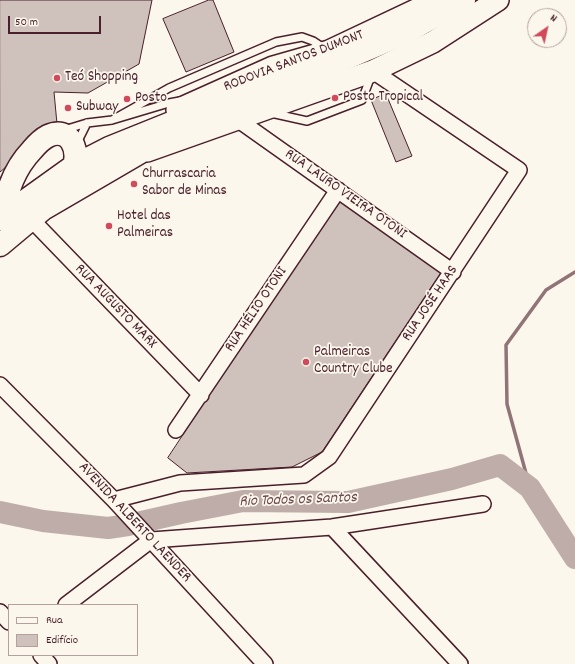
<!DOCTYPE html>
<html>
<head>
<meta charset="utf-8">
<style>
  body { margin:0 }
  #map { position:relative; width:575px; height:664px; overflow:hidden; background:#fbf7ec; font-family:Dekko,sans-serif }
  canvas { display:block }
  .legend { position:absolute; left:8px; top:604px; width:130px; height:52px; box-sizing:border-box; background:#fbf7ec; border:1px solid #b4a19f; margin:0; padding:5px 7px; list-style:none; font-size:12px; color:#4a1f2b }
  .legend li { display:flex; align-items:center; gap:8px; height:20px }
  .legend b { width:20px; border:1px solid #b4a19f }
  .north { position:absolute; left:527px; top:8px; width:40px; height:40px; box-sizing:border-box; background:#fbf7ec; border:1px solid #b4a19f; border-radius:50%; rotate:34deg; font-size:11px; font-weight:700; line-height:16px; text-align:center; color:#4a1f2b }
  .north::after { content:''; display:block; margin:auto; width:14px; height:18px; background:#d1495b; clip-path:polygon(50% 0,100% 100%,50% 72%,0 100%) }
  .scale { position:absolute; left:8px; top:16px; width:93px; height:18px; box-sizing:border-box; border:2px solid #4a1f2b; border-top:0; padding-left:5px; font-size:12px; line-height:14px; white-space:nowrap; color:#4a1f2b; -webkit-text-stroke:3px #fbf7ec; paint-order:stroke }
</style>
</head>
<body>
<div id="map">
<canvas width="575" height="664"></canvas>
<ul class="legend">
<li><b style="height:5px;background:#fbf7ec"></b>Rua</li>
<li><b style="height:11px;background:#cfc2bc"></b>Edifício</li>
</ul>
<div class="north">N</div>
<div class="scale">50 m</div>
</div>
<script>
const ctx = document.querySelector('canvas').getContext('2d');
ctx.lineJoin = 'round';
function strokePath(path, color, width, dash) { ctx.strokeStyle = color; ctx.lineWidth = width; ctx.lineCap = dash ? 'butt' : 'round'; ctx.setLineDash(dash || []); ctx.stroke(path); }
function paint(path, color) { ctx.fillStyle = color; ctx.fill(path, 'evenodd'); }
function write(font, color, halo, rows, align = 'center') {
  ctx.font = font + ' Dekko,sans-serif'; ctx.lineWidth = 3.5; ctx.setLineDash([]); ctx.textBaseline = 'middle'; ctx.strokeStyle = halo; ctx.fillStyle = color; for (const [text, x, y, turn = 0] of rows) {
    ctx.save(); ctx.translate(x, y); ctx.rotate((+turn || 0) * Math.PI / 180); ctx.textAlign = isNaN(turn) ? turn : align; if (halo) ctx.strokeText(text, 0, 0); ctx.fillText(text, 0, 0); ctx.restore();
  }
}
const stream = new Path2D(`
  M530 488 507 404 506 345 546 290 575 272`);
const river = new Path2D(`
  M0 512 43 521 108 528 128 525 181 513 243 501 348 502 452 479 500 465 530 488 575 558`);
const building = new Path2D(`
  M0 0H152L139 64 88 93 54 92 57 124 0 172Z
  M209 0H213L234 52 186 72 163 19Z
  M386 94 412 156 396 162 371 100Z
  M339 199 441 273 322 452 292 467 187 473 168 458Z`);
const service = new Path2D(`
  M271 113 307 121 362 100 371 76
  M112 120 169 88 276 42 302 37 313 41 325 49
  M64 130 87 123 112 120 169 103 180 101
  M77 143 87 123`);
const minor = new Path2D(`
  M237 119 453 272
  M30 218 201 395
  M0 385 114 500 265 664
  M176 430 338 190
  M114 500 180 483 304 475 329 457 519 170 373 71
  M332 527 460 664
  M151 540 332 527 483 504
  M66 605 151 540
  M0 612 9 622
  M41 655 49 664`);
const secondary = new Path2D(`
  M177 110 273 67 329 51 437 0
  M147 151 373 71 433 42 498 0`);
const trunk = new Path2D(`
  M3 217C6 191 14 169 32 150 37 144 42 139 48 136 70 126 79 149 74 166 73 170 70 174 69 178
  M0 219 74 166 109 148 201 111 326 67 403 34 464 0
  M0 245 43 209 139 153 165 135`);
const markers = [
  [57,78,4,"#d1495b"],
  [335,98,4,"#d1495b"],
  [127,99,4,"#d1495b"],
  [68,108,4,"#d1495b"],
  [134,184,4,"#d1495b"],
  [109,226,4,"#d1495b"],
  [306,362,4,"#d1495b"]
];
const streetNames = [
  ["RODOVIA SANTOS DUMONT",294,62,-21],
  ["RUA LAURO VIEIRA OTONI",345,195,35],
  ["RUA JOSÉ HAAS",431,304,-56],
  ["RUA AUGUSTO MARX",115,307,46],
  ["RUA HÉLIO OTONI",257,310,-56],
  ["AVENIDA ALBERTO LAENDER",134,523,47]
];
const poiNames = [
  ["Teó Shopping",65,78],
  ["Posto Tropical",343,98],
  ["Posto",135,99],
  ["Subway",76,108],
  ["Churrascaria",142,175],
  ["Sabor de Minas",142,192],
  ["Hotel das",117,217],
  ["Palmeiras",117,234],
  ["Palmeiras",314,353],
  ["Country Clube",314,370]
];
const waterNames = [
  ["Rio Todos os Santos",298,501,-2]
];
strokePath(stream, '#907477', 3.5);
strokePath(river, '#bfadaa', 22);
paint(building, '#cfc2bc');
strokePath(building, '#4a1f2b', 1);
strokePath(service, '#4a1f2b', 10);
strokePath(minor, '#4a1f2b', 18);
strokePath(secondary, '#4a1f2b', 24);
strokePath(trunk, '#4a1f2b', 25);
strokePath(service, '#fbf7ec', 7);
strokePath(minor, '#fbf7ec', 15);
strokePath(secondary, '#fbf7ec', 21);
strokePath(trunk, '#fbf7ec', 22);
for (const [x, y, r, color] of markers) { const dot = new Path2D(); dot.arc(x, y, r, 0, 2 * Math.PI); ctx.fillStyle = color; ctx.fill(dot); strokePath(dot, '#fbf7ec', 1.5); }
write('15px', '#4a1f2b', '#fbf7ec', streetNames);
write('15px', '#4a1f2b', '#fbf7ec', poiNames, 'left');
write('italic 16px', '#6d4a51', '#fbf7ec', waterNames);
</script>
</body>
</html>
